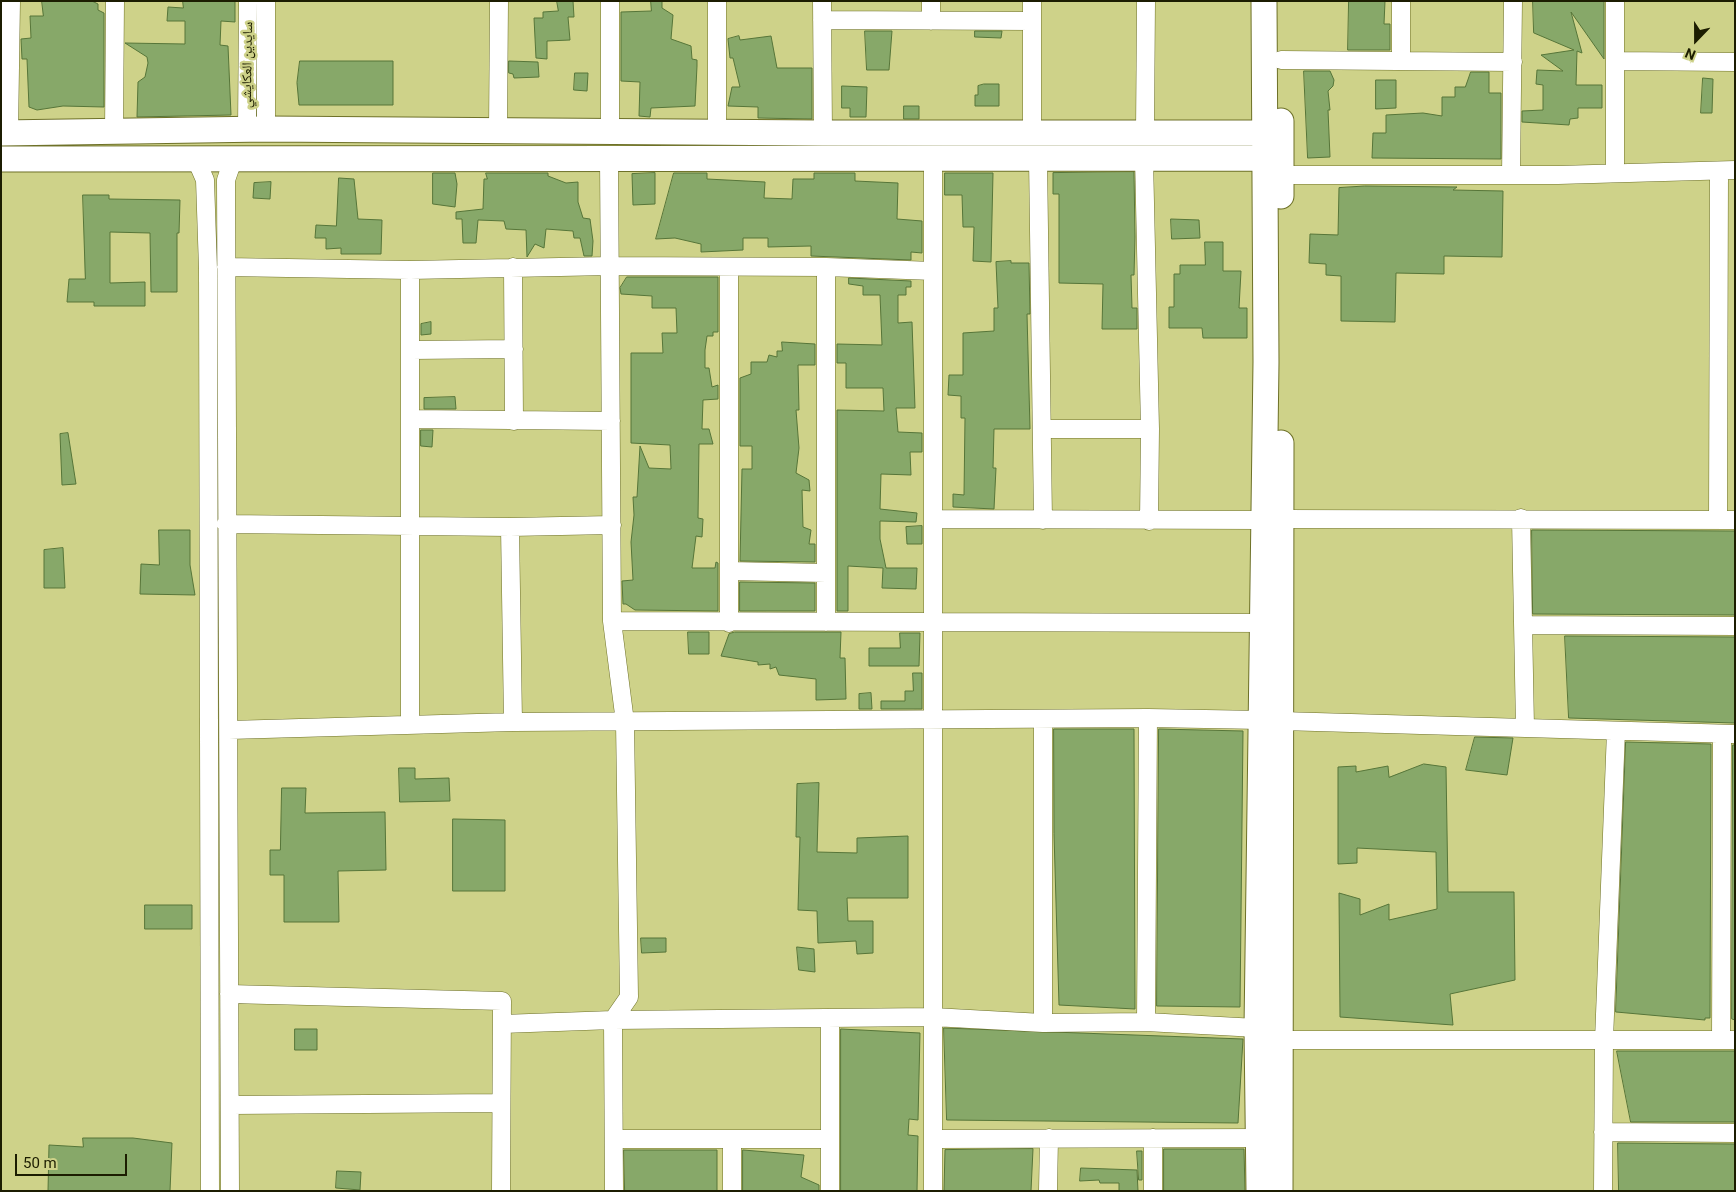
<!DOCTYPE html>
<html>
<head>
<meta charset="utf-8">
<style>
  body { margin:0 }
  #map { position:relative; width:1736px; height:1192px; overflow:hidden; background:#ced289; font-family:Roboto,sans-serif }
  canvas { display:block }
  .frame { position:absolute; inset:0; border:2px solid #1c1d01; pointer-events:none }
  .north { position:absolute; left:1671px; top:15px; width:50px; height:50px; -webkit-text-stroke:4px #ced289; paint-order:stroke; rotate:202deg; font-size:14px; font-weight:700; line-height:20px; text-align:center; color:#1c1d01 }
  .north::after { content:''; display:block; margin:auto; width:18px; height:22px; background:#1c1d01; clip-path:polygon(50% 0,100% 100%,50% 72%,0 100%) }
  .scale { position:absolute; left:15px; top:1154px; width:112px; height:22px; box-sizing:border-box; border:2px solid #1c1d01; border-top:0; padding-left:6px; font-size:15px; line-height:18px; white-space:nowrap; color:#1c1d01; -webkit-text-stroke:4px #ced289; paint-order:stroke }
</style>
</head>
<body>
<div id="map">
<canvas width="1736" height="1192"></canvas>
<div class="frame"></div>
<div class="north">N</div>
<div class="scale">50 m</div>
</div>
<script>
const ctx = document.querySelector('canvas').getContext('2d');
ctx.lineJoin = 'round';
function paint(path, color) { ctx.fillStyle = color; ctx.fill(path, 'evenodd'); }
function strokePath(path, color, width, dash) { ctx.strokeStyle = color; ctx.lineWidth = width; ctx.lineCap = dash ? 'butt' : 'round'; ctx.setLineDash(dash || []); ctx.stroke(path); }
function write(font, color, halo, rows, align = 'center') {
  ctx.font = font + ' Roboto,"Noto Naskh Arabic",sans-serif'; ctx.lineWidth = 5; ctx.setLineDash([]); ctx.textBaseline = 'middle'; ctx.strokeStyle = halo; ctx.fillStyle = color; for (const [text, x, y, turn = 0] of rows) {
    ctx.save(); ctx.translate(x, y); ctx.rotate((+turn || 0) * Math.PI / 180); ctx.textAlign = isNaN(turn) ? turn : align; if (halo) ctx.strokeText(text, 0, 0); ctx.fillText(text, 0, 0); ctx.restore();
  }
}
const building = new Path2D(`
  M42 1H92L98 4V10L104 13V107L63 106 37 110 29 107 27 59H22L21 39 31 38 30 16H43Z
  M183 1H235V22L221 21 220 45 228 46 231 115 137 117 138 82 145 77 148 63 147 57 125 43 185 44V21H167L168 7 183 8Z
  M557 1H573L574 17H568L570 40 547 41V59L536 58 534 18H543V12L558 11Z
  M651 1H662V8L673 15 671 39 691 46 692 59 697 60V66L695 106 651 108 650 117 639 116 640 82 621 81V12L651 11Z
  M1349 1H1385L1384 24H1390V50H1348Z
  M1533 1H1604V59L1571 12 1582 53 1577 51 1576 85H1602V108H1578V118L1570 119 1569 125 1522 122V111L1543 110V85L1536 84 1537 70 1563 71 1541 55 1574 50 1534 33Z
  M865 31H892L889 70H867Z
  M975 31H1002L1001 38 975 37Z
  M739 36 740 40 771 36 777 68H812V119L758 118V107L728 106 732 87H740L733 58H730L728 39Z
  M300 61H393V105H299L297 83Z
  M509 61 538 62 539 77 514 78 513 74 509 73Z
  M1304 71H1330L1334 80 1333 86 1328 91 1330 110H1328L1330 157 1308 158Z
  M1471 72H1489V93H1501V159L1372 158 1373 133H1386V115L1423 113 1442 116V97H1455V87H1465Z
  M575 73H588L587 91 574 90Z
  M1703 78 1713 79 1712 113H1701Z
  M1376 80H1396V108L1376 109Z
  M984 84H999V106H975V95H978V86Z
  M842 86 867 87 866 117H850V108H842Z
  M904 106H919V119H904Z
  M1134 172 1135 237 1134 275H1131L1132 308H1137V329H1102L1103 284 1059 283V194H1053V173Z
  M433 173H455L457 184 455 207 433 204Z
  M486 173H548V176L566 183 578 182V202L583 218 590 219 593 241 592 256H584L580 238H574L573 231 546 229 544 248 535 244 527 257 526 230 506 229 504 221 478 220 476 243H463L462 219H456V212L483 209 484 179H487Z
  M655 173V204L633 205 632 174Z
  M674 173H707V179L765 182 764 198 792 199 793 179H814V173H855V181L898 183 897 219 922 221V253L911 252V260L811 256V246L768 247V238H743V250L701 252V244L675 238 656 239Z
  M945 173H993L991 262 973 261 974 227H963L962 195H945Z
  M339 178 354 179 358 219 382 220 381 254H341V248L326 249V238H315L316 225 336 226Z
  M271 182 270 199 253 198 254 183Z
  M1365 186 1457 187 1453 190 1503 191 1502 257 1444 256V274L1396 273 1395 322 1341 321V276L1326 275V264L1309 263 1310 234 1338 235 1339 188Z
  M83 195H109V199L180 200 179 233H177V292H151L150 233 110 232V283L145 282V306H94V302H67L69 279H85Z
  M1171 219 1199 220 1200 238 1172 239Z
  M1205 242H1223V271H1241L1239 308H1247V338H1203L1202 328H1169V307H1174V274H1180V265H1205Z
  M1011 261V263H1029L1030 314H1027L1030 429H994L993 468H996L994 509 953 507V494L964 495 965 418H961V396L948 395 949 375H963V333L994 331V308H998L996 262Z
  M627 277H718V332H713V336H707L705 350V368H709L712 387 718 385V399L703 400 702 429H709L713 444H699L698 518 703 519 702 537 696 536 692 568H715L716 562 718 563V611L635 610 626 604H623L622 581 633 580 631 542 634 515 633 497H637L640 446 649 468 671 469 670 445 631 443V353H663L662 333H677L676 308H652V296L621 294 620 288Z
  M849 278 911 281V287H906V295H898V323L912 322 915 408H896L898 432 922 433V452H910L911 475 881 474 880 509 917 513 916 522 880 521V539L886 568H917L916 589 882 588 883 568 848 566V611H837V410L884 411 883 388H846V363H837V344L882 345 880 295H863V286L849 284Z
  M431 322V334L421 335V324Z
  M782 342 815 344V365H798L799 410H796L799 448 796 473 809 480 810 491 802 490 803 527 811 530 809 544H815V562L740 561 742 469H752V446H740V378L751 374V362H767L769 355 777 357V351H782Z
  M455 397 456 409H424V398Z
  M421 430H433L432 447 421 446Z
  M68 433 76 484 62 485 60 434Z
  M922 526V544H907L906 527Z
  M159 530H190V565L195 595 140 594 141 564 159 565Z
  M1532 530 1735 531V615L1533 614Z
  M63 548 65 588H44V550Z
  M740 582 815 583V611H740Z
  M688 632H709V654H689Z
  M735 632H841L840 658H845L846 699 816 700V679L779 675 776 667 770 669V664L758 665V662L721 656 729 634Z
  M900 633H920L919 666H869V648H900Z
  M1565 636 1735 637V723L1569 718Z
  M913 673H922V709H881V701H905V691H913Z
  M871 693 872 709H859V694Z
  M1054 729H1134L1135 1009 1059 1005 1054 834Z
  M1159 729 1243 731 1240 1007 1157 1006Z
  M1475 737 1513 738 1507 775 1466 770Z
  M1626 742 1711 744 1710 1018H1705V1020L1616 1012Z
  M1733 745H1735V1020L1732 1019Z
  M1424 764 1446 767 1448 892H1514L1515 980 1450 994 1453 1025 1340 1017 1339 893 1360 899V915L1389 904V920L1437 909 1436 852 1357 848V863L1338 864V767L1356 766V772L1388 766 1389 777Z
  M399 768H415V779L449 778 450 801 400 802Z
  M819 783 817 852 857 853V838L908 836V898H847L848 921H873V953L857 954 856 941 818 943 817 911 798 910 800 837H796L797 784Z
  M282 788H306L305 813 385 812 386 870 338 871 339 922H284V875H270V850H280Z
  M453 819 505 820V891H453Z
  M145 905H192V929H145Z
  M641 938H666V952L642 953Z
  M797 947 814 949 815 972 799 970Z
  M944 1028 1243 1039 1238 1123 947 1120Z
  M295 1029H317V1050H295Z
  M841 1029 920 1033 918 1120 909 1119 908 1135 918 1136 917 1191H841Z
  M1617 1051H1735V1122H1631Z
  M83 1138H133L172 1143 170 1191H48L49 1145 83 1147Z
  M1618 1143 1735 1144V1191H1619Z
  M1033 1149 1031 1191H944L945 1150Z
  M1164 1149H1244L1245 1191H1164Z
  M624 1150H717V1191H625Z
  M743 1150 804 1155 801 1177 819 1185V1191H743Z
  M1137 1151H1142V1180H1139Z
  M1081 1168 1137 1170 1138 1191H1119V1183H1100L1099 1180 1080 1181Z
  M337 1171 361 1172 360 1190 336 1188Z`);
const street = new Path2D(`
  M266 1V129
  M717 1V133
  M822 1 823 133
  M1615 1V173
  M822 20 1032 21
  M931 21V1
  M1281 60 1513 62
  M1401 61V1
  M1615 61 1735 62
  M247 130 248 1
  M498 131 499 1
  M114 132 115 1
  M610 132V1
  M1145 132 1146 1
  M9 133 11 1
  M1032 133V1
  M195 157 205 180 208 269 210 1191
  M609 157 612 621 625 722 629 997 613 1020 614 1191
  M1038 158 1043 520
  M1144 158 1150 429 1149 521
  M1281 175H1558L1735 170
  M1511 175 1513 1
  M226 267 410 270 610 266 826 267 933 271
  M513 267 514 421
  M411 350 514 349
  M411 419 611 421
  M1042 429H1150
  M1521 518 1525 727
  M933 519 1262 520
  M1281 519 1735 520
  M1718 520 1719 171
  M226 524 510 527 612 525
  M510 527 513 722
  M730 571 826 573
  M612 621 1263 623
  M826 622V267
  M729 623V267
  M1524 625 1735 626
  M1281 721 1735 734
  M410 724V270
  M229 730 513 722 1148 718 1262 720
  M229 994 502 1001 501 1191
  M830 1018V1191
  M1146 1022 1148 718
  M1043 1023V719
  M502 1024 613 1020 933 1017 1043 1023 1146 1022 1257 1028
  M1280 1040H1735
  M1721 1040 1722 734
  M231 1105 501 1103
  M1603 1132 1735 1133
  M614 1139H830
  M933 1139 1260 1138
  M230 1191 226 180 234 157
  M732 1191V1139
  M933 1191V158
  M1048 1191 1049 1138
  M1153 1191V1138
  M1603 1191 1604 1040 1616 731`);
const secondary = new Path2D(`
  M1281 121V196
  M1 133 266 129 823 133H1264
  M1 159 1263 158
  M1259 1191 1257 1028 1266 362 1264 1
  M1280 1191 1281 443`);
const streetNames = [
  ["سايدين العكايشي",248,65,-89]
];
paint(building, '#87a869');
strokePath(building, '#567539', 1);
strokePath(street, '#6e7128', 19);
strokePath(secondary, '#6e7128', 27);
strokePath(street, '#fff', 18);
strokePath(secondary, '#fff', 25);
write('14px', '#1c1d01', '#ced289', streetNames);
</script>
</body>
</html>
